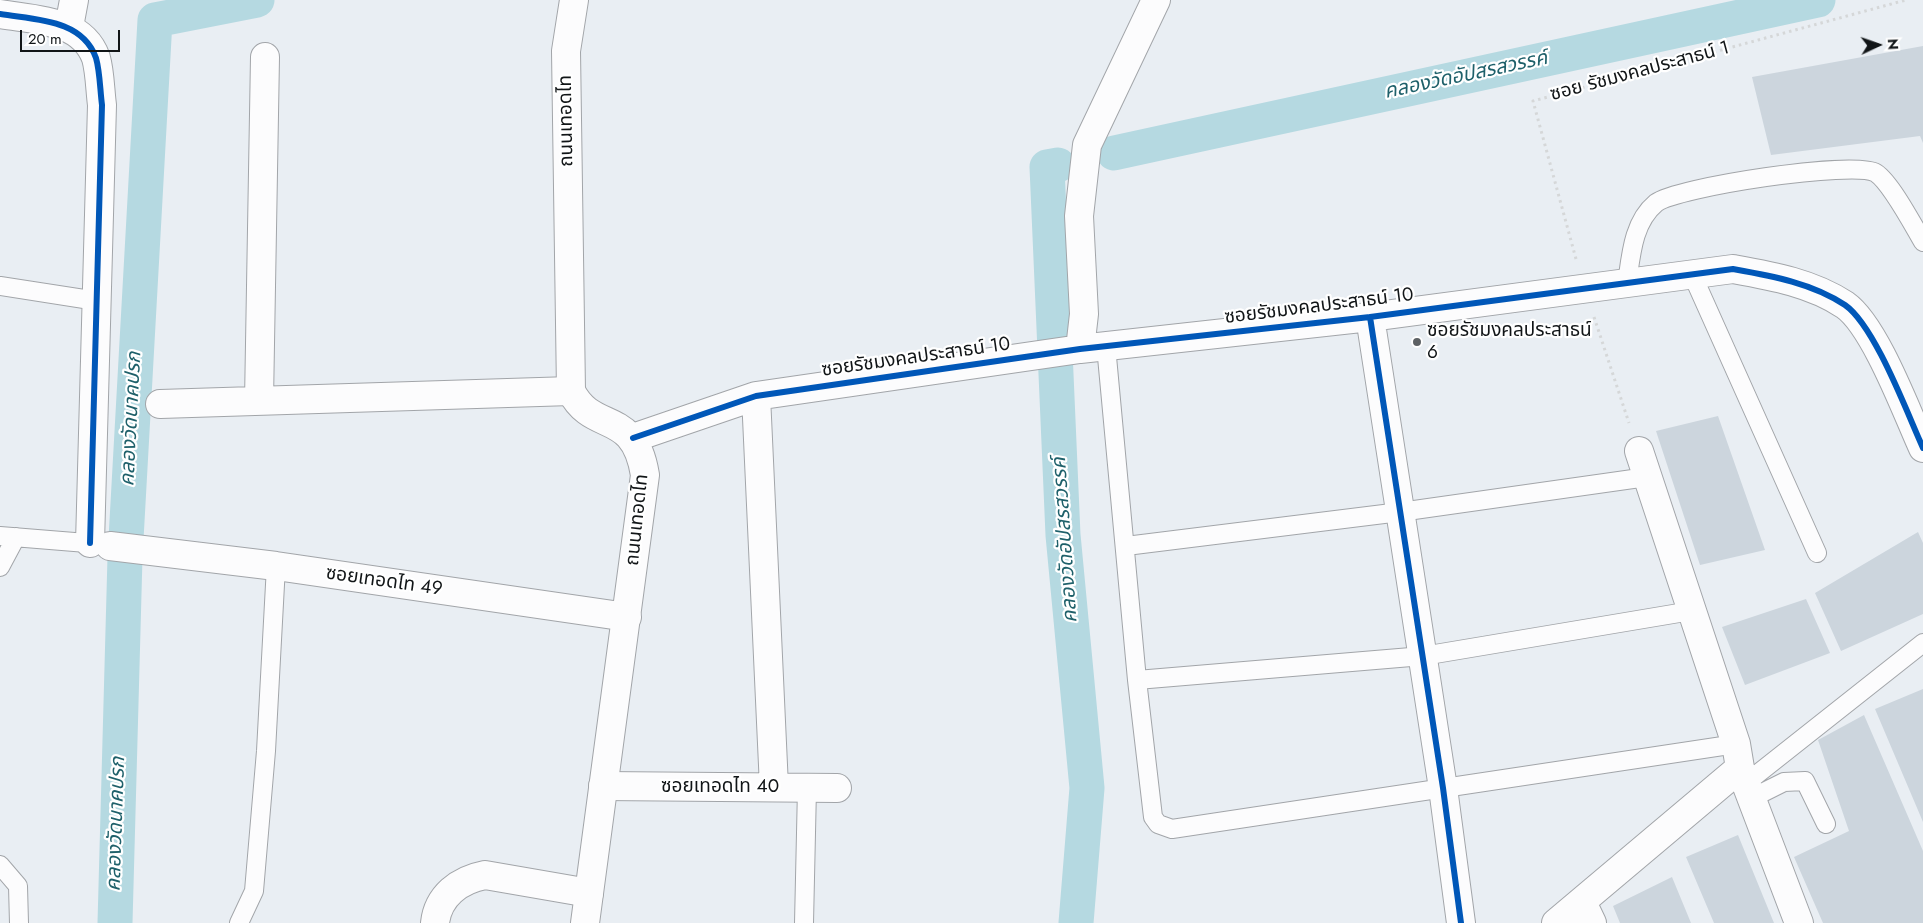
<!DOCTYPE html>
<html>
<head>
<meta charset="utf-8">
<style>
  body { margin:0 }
  #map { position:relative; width:1923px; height:923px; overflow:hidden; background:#e9eef3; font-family:Jost,sans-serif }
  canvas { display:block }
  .north { position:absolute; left:1853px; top:20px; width:50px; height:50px; -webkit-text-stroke:4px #fff; paint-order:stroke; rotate:87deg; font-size:14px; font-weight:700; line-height:20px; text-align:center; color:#111517 }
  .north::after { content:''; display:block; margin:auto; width:18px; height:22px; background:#111517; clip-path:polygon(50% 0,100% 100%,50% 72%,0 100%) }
  .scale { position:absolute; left:20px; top:30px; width:100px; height:22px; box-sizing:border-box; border:2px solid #111517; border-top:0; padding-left:6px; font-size:15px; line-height:18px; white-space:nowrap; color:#111517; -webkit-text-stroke:4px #fff; paint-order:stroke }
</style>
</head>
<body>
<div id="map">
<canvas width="1923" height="923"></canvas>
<div class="north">N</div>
<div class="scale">20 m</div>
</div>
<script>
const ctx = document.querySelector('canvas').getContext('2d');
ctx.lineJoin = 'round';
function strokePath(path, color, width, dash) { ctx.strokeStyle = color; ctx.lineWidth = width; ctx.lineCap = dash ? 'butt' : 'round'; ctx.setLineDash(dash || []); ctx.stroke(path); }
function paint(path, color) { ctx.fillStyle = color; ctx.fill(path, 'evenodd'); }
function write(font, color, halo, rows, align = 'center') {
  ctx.font = font + ' Jost,"Noto Sans Thai",sans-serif'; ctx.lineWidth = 4.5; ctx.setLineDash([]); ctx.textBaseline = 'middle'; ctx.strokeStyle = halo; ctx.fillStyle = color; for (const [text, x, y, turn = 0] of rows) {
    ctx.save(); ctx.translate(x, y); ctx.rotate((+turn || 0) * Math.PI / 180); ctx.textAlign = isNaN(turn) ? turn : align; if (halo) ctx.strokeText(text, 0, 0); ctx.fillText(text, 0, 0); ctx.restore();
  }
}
const canal = new Path2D(`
  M1114 153 1818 0
  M1058 165 1047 167 1063 535 1087 788 1076 923
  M115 923 125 557 155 20 257 0`);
const building = new Path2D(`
  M1923 46V143L1920 136 1771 155 1752 77Z
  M1718 416 1765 550 1700 565 1656 431Z
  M1918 532 1923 543V614L1841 651 1815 593Z
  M1806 599 1830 653 1745 685 1722 627Z
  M1923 689V822L1875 709Z
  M1864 715 1923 851V923H1823L1794 857 1849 831 1818 740Z
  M1738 835 1774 923H1714L1686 857Z
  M1672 877 1691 923H1620L1613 906Z`);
const path = new Path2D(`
  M1576 259 1533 101 1906 0
  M1594 317 1629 423`);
const lane = new Path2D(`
  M1692 274 1817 553
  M1627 283C1631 255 1633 222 1656 203 1677 187 1854 160 1876 173 1891 183 1913 225 1923 242
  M0 286 97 301
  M1106 346 1137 680 1153 817 1158 824 1172 829 1736 744
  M0 536 99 544
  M1126 546 1400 512 1647 477
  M0 567 16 537
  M1137 680 1423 656 1691 611
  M1746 783 1923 643
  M1752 798 1784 782 1805 781 1826 824
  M0 865 18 886 19 923
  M239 923 254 891 266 751 276 566
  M804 923 807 788`);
const street = new Path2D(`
  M0 14C35 20 82 19 96 58 100 72 100 90 102 105L90 543
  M69 27 74 0
  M1370 317 1443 788 1461 923
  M1080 349 1084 314 1079 216 1087 145 1156 0
  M756 396 774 787
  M259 401 265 57
  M160 404 571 391
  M633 438 756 396 1080 349 1370 317 1733 269C1772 276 1812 283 1845 305 1875 326 1907 413 1923 448
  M1639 451 1736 744 1740 768 1799 923
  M110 546 276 566 627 617
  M603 786 837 788
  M1582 902 1592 923
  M435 923C438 896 459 880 485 875L589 893
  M1556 923 1740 768`);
const secondary = new Path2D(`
  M574 0 566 51 571 391C593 435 634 407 645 475L585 923`);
const cycleway = new Path2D(`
  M0 14C35 20 82 19 96 58 100 72 100 90 102 105L90 543
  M1370 317 1443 788 1461 923
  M633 438 756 396 1080 349 1370 317 1733 269C1772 276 1812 283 1845 305 1875 326 1907 413 1923 448`);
const markers = [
  [1417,342,5,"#5d6164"]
];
const streetNames = [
  ["ซอย รัชมงคลประสาธน์ 1",1640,72,-15],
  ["ถนนเทอดไท",567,121,-91],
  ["ซอยรัชมงคลประสาธน์ 10",1319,307,-7],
  ["ซอยรัชมงคลประสาธน์ 10",916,358,-8],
  ["ถนนเทอดไท",638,520,-84],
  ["ซอยเทอดไท 49",384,582,8],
  ["ซอยเทอดไท 40",720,787]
];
const poiNames = [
  ["ซอยรัชมงคลประสาธน์",1427,331],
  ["6",1427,353]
];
const waterNames = [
  ["คลองวัดอัปสรสวรรค์",1466,76,-12],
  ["คลองวัดนาคปรก",132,419,-87],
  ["คลองวัดอัปสรสวรรค์",1066,540,-94],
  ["คลองวัดนาคปรก",117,824,-88]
];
strokePath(canal, '#b5d9e1', 35);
paint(building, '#ccd5dd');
strokePath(lane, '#a2a5a9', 20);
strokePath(street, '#a2a5a9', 30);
strokePath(secondary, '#a2a5a9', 30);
strokePath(path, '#d5d7d8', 3, [2.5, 4]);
strokePath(lane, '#fcfcfd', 18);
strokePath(street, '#fcfcfd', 28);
strokePath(secondary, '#fcfcfd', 28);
strokePath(cycleway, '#0057b8', 6);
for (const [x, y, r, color] of markers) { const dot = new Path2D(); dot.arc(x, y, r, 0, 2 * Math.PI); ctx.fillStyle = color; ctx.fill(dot); strokePath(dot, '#fff', 2); }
write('19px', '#111517', '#fff', streetNames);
write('19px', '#111517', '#fff', poiNames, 'left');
write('italic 20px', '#1e606a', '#fff', waterNames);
</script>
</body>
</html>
